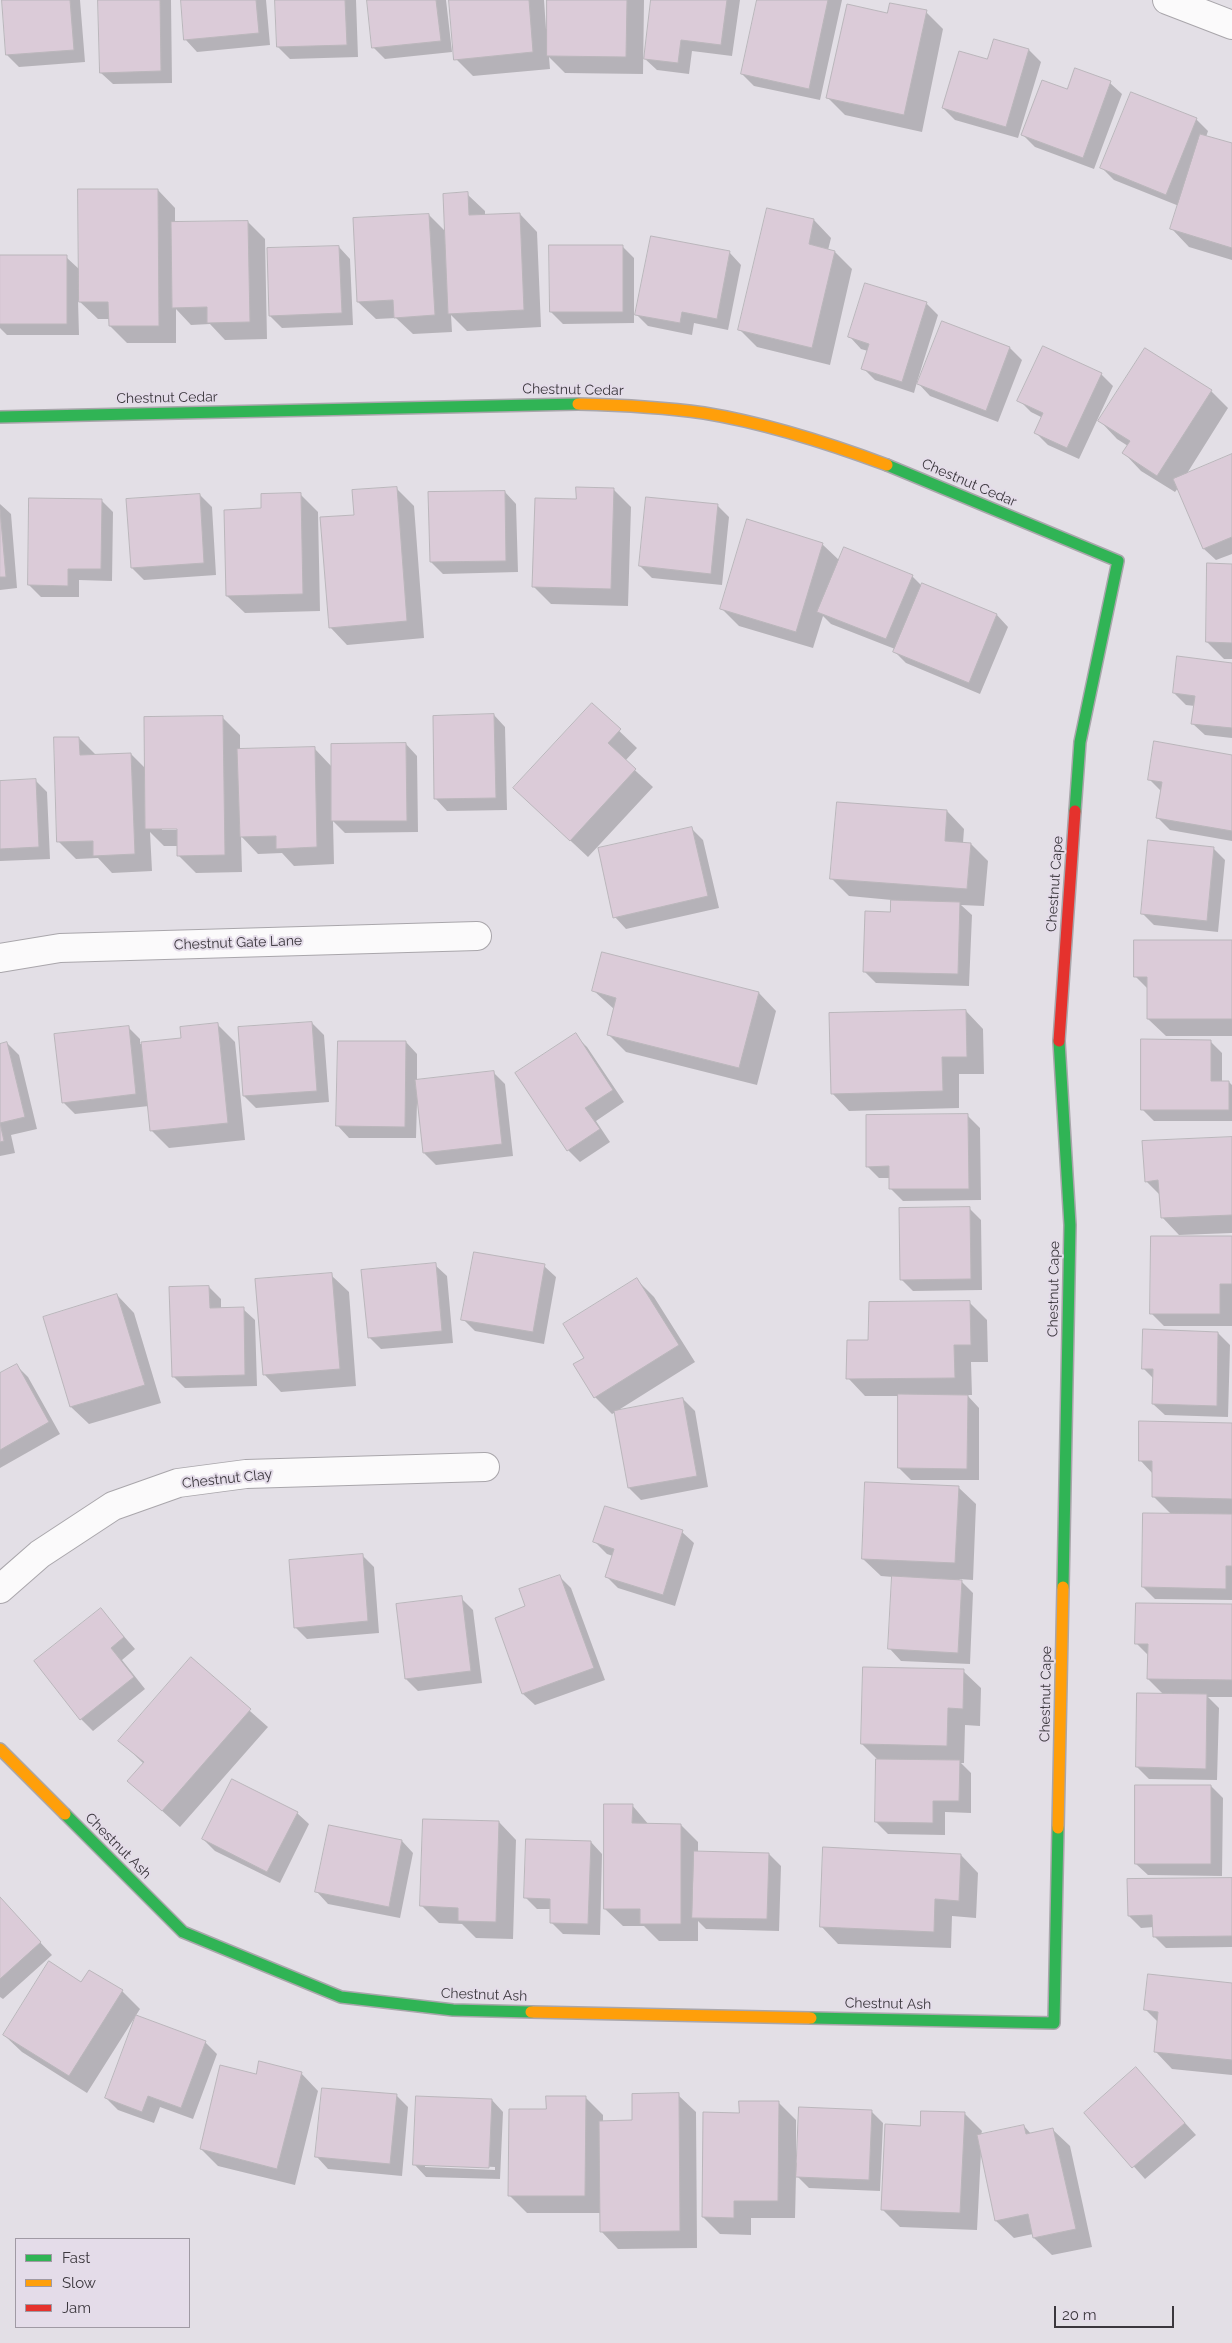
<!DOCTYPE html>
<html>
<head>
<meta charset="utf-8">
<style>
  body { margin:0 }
  #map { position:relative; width:1232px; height:2343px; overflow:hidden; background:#e3dfe6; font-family:Raleway,sans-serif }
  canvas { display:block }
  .legend { position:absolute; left:15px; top:2238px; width:175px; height:90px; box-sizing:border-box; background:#e4dce9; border:1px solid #a09aa4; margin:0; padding:6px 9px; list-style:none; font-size:15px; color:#3b373d }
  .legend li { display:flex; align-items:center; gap:10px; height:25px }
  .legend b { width:25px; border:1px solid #a09aa4 }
  .scale { position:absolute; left:1054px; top:2306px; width:120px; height:22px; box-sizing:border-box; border:2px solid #3b373d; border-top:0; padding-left:6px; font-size:15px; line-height:18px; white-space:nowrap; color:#3b373d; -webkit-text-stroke:4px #e4dce9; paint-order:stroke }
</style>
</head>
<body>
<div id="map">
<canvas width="1232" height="2343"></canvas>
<ul class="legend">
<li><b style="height:6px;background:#30b455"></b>Fast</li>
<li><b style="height:6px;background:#ff9f0a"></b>Slow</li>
<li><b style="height:6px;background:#e5322d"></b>Jam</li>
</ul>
<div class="scale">20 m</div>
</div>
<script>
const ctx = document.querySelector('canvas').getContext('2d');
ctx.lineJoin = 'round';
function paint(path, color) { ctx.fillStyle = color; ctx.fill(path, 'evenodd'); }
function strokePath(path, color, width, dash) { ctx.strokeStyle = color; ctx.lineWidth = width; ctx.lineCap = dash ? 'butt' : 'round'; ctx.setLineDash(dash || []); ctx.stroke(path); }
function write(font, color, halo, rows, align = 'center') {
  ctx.font = font + ' Raleway,sans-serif'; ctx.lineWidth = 4; ctx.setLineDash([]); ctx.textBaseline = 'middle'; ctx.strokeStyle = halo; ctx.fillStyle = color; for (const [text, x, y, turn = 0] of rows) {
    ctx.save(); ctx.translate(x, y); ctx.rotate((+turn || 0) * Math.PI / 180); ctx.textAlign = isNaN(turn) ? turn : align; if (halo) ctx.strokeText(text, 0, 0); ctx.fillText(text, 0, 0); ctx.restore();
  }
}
const shadow = new Path2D(`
  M3 0H80L85 62 19 67 7 55Z
  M99 0H171L172 83 113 84 101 73Z
  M182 0H266L270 45 197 52 186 40Z
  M277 0H356L358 57 290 59 278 47Z
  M368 0H446L452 52 385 59 373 47Z
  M450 0H544L546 29H548L549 0H644L643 74 565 73 549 57 550 69 473 76 456 59Z
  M653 0H740L732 56 692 51 689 74 657 70 644 58Z
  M758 0H842L820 100 754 86 742 74Z
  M926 12 943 29 922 132 845 115 828 98 888 14Z
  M1029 50 1041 62 1018 138 955 120 943 108 988 60Z
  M1110 83 1122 94 1094 169 1035 147 1023 135 1068 90Z
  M1196 119 1208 131 1206 137 1232 145V260L1189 247 1172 229 1179 206 1114 180 1102 168Z
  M158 190 175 208V223L248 222 265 239 267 339 225 340 210 324 191 325 176 309V343H127L110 326V319H98L78 300 79 335H7L0 328V257H66L80 270Z
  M467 194 485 211V216L520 214 537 232 541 327 467 331 451 315 452 332 413 334 396 318 376 319 358 302 429 215 446 232Z
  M814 220 831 238 828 250 835 252 852 269 830 365 757 347 739 329Z
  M622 246 634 258V323L563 324 551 312Z
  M339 247 350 259 353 325 282 328 270 316Z
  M730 253 741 265 728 330 694 323 692 335 648 326 636 314Z
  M926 303 938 315 917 382 919 383 943 322 1010 348 1022 360 998 422 930 396 917 382 914 393 875 380 863 368 868 351 861 349 850 337Z
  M1101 374 1113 386 1079 459 1048 445 1036 433 1043 418 1031 412 1019 400Z
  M1211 391 1228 408 1186 475 1232 456V554L1216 560 1204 549 1178 488 1175 492 1141 471 1124 453 1128 446 1117 439 1100 421Z
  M396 488 414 506 424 638 347 645 330 627 355 516Z
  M614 490 631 507 628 606 551 604 533 586 577 501Z
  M505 492 516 504 518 572 443 574 431 562Z
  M300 494 318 512 320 611 245 613 227 596 262 510Z
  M200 495 212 507 216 575 144 580 132 568Z
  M101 500 113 512 112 581 79 580V597H41L29 585Z
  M0 504 11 514 17 588 0 590Z
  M717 505 729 517 722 585 652 578 640 566Z
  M822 544 840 561 912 576 922 586 997 615 1008 627 980 694 906 663 894 651 895 649 831 624 823 616 813 648 739 626 721 608Z
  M1232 565V659H1224L1207 642Z
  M1232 664V738L1205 735 1193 724 1195 706 1186 705 1174 693Z
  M592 705 637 748 625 761 653 787 588 857 514 788Z
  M494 715 505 727 507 810 447 811 436 799Z
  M222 717 240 735V750L314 748 332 767 406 744 417 756 418 832 345 833 333 821 334 864 294 866 282 853 258 854 241 836 242 872 196 873 178 855V846H164L150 832 152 871 112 873 98 858 76 859 59 842 79 738 96 755 131 754 146 769ZM162 827H183V830H162Z
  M1232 756V841L1170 830 1158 818 1161 791 1149 779Z
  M35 780 47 792 50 859 0 861V782Z
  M947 811 964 829 963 843 971 844 988 861 984 906 961 905 972 915 969 986 876 983 864 971 891 913 892 900 849 896 832 879Z
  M691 828 703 840 719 908 626 929 615 917Z
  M1213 848 1225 860 1218 932 1154 925 1142 913Z
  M1232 941V1036H1166L1148 1019V989L1135 976Z
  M594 991 759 993 776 1011 757 1085 626 1052 608 1034 614 1009Z
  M966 1011 983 1029 984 1074H959V1108L849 1111 832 1093Z
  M312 1023 324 1035 329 1102 256 1108 244 1096Z
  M218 1025 235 1042 245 1140 169 1148 151 1130 149 1106 75 1114 63 1102 128 1027 140 1039V1044L183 1039Z
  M575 1035 587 1047 624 1102 596 1121 610 1142 580 1162 568 1150 516 1073Z
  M1210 1041 1222 1053V1082H1229L1232 1085V1121H1154L1142 1109Z
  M406 1042 417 1054V1081L493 1072 505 1084 513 1156 436 1165 424 1153 419 1102H417L416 1138H349L338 1126Z
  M7 1043 19 1055 37 1129 11 1135 15 1153 0 1156V1045Z
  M968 1116 980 1128 981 1200 903 1201 891 1189V1178H879L867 1166Z
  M1232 1138V1233L1179 1235 1162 1217 1160 1195 1146 1181Z
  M969 1208 981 1220 982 1290 913 1291 901 1279Z
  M1232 1237V1326H1164L1152 1314Z
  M435 1265 447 1276 453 1343 381 1349 369 1337Z
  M544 1266 556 1277 544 1344 475 1331 463 1319Z
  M331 1275 349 1292 356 1386 281 1392 264 1374Z
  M637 1280 654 1297 695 1362 617 1411 683 1399 695 1411 708 1487 641 1500 629 1488 616 1412 612 1414 595 1397 585 1358Z
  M209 1287 221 1299V1309H243L255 1320 257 1386 185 1388 173 1376Z
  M117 1295 134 1313 161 1403 89 1424 71 1407 45 1317Z
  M970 1303 987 1320 988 1362H971L972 1395H967L979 1408V1480H911L899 1468 900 1396H865L848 1378 870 1341Z
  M1218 1333 1230 1345 1228 1417 1165 1415 1153 1404 1154 1379 1143 1368Z
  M16 1365 28 1377 60 1434 0 1468V1374Z
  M1232 1424V1600L1155 1599 1143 1587 1171 1514 1153 1496V1474L1140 1460Z
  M958 1487 976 1504 973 1580 959 1579 973 1593 970 1664 901 1661 890 1649 893 1577 881 1576 863 1559Z
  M682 1532 694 1543 675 1606 618 1588 606 1576 613 1556 607 1554 595 1542Z
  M362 1555 374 1567 379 1633 307 1639 295 1627Z
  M559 1576 571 1588 605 1680 535 1705 523 1694 496 1619 527 1607Z
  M461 1598 473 1610 482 1683 418 1691 406 1679Z
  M1232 1606V1697H1208L1219 1708 1217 1780 1149 1779 1137 1767 1164 1695 1148 1679 1149 1656 1137 1644Z
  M101 1610 135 1649 122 1660 145 1689 93 1731 81 1719Z
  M191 1659 268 1727 180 1827 129 1781 144 1764 120 1741Z
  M963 1671 981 1688 980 1726 965 1725 964 1763H961L971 1773V1813L945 1812V1835L888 1834 876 1822 877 1759 862 1744Z
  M1211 1786 1223 1798 1222 1876 1148 1875 1136 1864Z
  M632 1805 649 1825H681L698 1842V1852L769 1854 781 1866 779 1931 706 1929 698 1921V1941H659L644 1926H623L605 1909Z
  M297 1813 309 1824 280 1883 215 1851 203 1839Z
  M499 1822 516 1840 513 1939 476 1938 462 1924 439 1923 422 1906Z
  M402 1841 413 1853 400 1918 328 1904 317 1892Z
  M591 1842 602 1854 600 1935 563 1934 551 1922V1909H537L525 1897Z
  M961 1855 978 1873 976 1918 952 1916 951 1948 838 1944 821 1926Z
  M1232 1879V1947L1166 1948 1154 1936V1927L1141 1928 1129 1916Z
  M0 1899 52 1955 3 1999 0 1997Z
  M89 1972 122 1991 140 2009 87 2093 22 2052 4 2035 81 1983Z
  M1232 1984V2075L1172 2069 1155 2051 1158 2022 1146 2010Z
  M205 2042 217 2054 193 2119 160 2107 154 2123 118 2110 106 2098Z
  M1136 2069 1196 2135 1145 2179 1086 2113Z
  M301 2073 318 2091 295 2185 218 2166 201 2149 257 2076Z
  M396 2095 408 2107 402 2176 328 2169 317 2157Z
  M678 2095 696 2112 697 2248 618 2249 601 2231V2213H527L509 2195 547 2110 585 2097 603 2115V2122L634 2121Z
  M492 2100 503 2112 500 2179 426 2177 415 2165ZM425 2164 495 2167V2170L425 2167Z
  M778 2102 796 2120V2163L871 2111 883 2123 880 2191 809 2188 796 2175 795 2218H751V2235L720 2234 703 2217 741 2114Z
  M964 2113 982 2131 981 2135 1024 2126 1031 2134 1052 2129 1070 2146 1092 2247 1052 2255 1034 2238 1033 2234 1014 2238 996 2221 981 2151 977 2230 900 2227 882 2209 921 2127Z`);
const building = new Path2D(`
  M2 0H70L74 50 6 55Z
  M98 0H160L161 71 100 73Z
  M181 0H256L259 33 184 40Z
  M275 0H345L347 45 277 47Z
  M367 0H436L441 41 372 48Z
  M449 0H529L533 52 454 60Z
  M547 0H627L626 57 547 56Z
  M651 0H727L721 45 681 40 678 63 644 59Z
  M757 0H828L809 89 741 74Z
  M890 3 927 10 904 115 826 98 847 4 887 13Z
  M994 39 1029 49 1006 127 942 108 959 51 987 59Z
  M1075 68 1111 81 1083 158 1021 135 1042 80 1067 89Z
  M1131 92 1197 118 1166 195 1100 168Z
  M1200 134 1232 143V248L1170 229Z
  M78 189H158L159 326H109L108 302H79Z
  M468 192 469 215 520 213 524 310 448 314 443 194Z
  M767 208 814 219 809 244 835 251 812 348 738 330Z
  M429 214 435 315 394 318 393 300 357 302 353 218Z
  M248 221 250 322 207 323V307L172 308 171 222Z
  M651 236 730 251 717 319 682 312 680 323 635 315Z
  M549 245H623V312H550Z
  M339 246 342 313 269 316 267 248Z
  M0 255H67V324H0Z
  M865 283 927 302 902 382 861 369 869 344 848 337Z
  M942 321 1010 347 986 411 917 384Z
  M1043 346 1102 373 1067 448 1034 433 1043 413 1017 401Z
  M1145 348 1212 390 1157 476 1122 453 1130 441 1098 421Z
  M1232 454V537L1203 549 1173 479Z
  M397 487 407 621 329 628 320 517 354 515 352 490Z
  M576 487 614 488 611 589 532 587 535 498 576 499Z
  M505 491 506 561 430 562 428 492Z
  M301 493 303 594 226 596 224 510 261 508V494Z
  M200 494 204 563 131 568 126 499Z
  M646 497 718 504 711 574 639 566Z
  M29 498 102 499 101 569H68V586L28 585Z
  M0 510 6 577H0Z
  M747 519 823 543 796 632 720 609Z
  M844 547 913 575 886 639 817 612Z
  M1207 563 1232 564V643L1206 642Z
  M922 583 997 614 969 683 893 652Z
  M1177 656 1232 663V728L1191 724 1195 696 1173 693Z
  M592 703 621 729 608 743 636 769 570 841 513 788Z
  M494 714 496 798 434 799 433 716Z
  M223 716 225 855 177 856V829H145L144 717Z
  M54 737H79L80 755 131 753 135 854 93 856V841L57 842Z
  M1154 741 1232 755V831L1156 818 1162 782 1148 780Z
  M406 743 407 821H331V744Z
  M315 747 317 847 276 849V836L240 837 237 749Z
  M36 779 39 847 0 849V781Z
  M837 802 947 810 945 841 971 843 967 889 830 879Z
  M692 827 708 896 613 918 598 848Z
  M1148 840 1214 847 1207 921 1141 914Z
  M891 900 960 902 958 974 863 972 865 911 890 912Z
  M1134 940H1232V1019H1147V977H1134Z
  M602 952 759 992 739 1068 607 1035 616 998 592 991Z
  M966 1010 967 1057H942L943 1091 831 1094 829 1013Z
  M312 1022 317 1091 243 1096 238 1027Z
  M218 1023 228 1123 150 1131 141 1042 181 1038 180 1027Z
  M129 1026 136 1094 62 1103 54 1034Z
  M576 1033 613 1090 585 1108 600 1129 567 1151 515 1073Z
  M1141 1039 1211 1040V1081H1229V1110H1141Z
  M338 1041H406L405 1127 336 1126Z
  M7 1042 25 1117 0 1123 4 1141 0 1142V1044Z
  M494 1071 502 1144 423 1153 415 1080Z
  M968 1114 969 1189H889V1166L866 1167V1115Z
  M1232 1137V1215L1161 1218 1158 1180 1145 1182 1142 1141Z
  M970 1207 971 1279 900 1280 899 1208Z
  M1151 1236H1232V1284H1220V1314H1150Z
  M474 1252 545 1264 533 1332 461 1320Z
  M436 1263 442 1331 368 1338 361 1270Z
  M332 1273 340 1369 263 1375 255 1279Z
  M637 1278 679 1345 594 1398 573 1364 584 1358 563 1324Z
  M209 1286 210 1308 244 1307 245 1375 172 1377 169 1287Z
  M117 1294 145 1385 70 1407 43 1317Z
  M970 1301 971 1345H954L955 1378 846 1379 847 1340H868L869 1302Z
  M1143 1329 1218 1332 1217 1406 1152 1404 1153 1369H1142Z
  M17 1364 49 1422 0 1450V1373Z
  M898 1394 968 1395 967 1469 898 1468Z
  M683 1398 697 1476 628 1488 614 1411Z
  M1139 1421 1232 1423V1499L1152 1497V1461H1139Z
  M865 1482 959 1486 955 1563 862 1559Z
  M605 1506 683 1530 663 1595 605 1577 614 1549 593 1542Z
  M1143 1513 1232 1514V1566H1226V1589L1142 1587Z
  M363 1554 368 1621 294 1628 289 1560Z
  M560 1575 594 1668 522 1694 495 1618 525 1606 519 1589Z
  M892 1576 962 1580 958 1653 888 1649Z
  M462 1596 471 1671 405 1679 396 1604Z
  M1136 1603 1232 1604V1680L1147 1679 1148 1644H1135Z
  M101 1608 124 1637 111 1648 134 1677 80 1720 34 1661Z
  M191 1657 251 1709 162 1811 127 1781 144 1762 118 1741Z
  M863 1667 964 1669 963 1709 948 1708 947 1746 861 1744Z
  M1137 1693 1207 1694 1206 1769 1136 1767Z
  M876 1759 960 1760 959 1801H933V1823L875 1822Z
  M232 1779 298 1812 267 1872 202 1839Z
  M1135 1785H1211V1864H1135Z
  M604 1804H633L632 1823 681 1824V1924H640V1909H604Z
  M423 1819 499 1821 496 1922 458 1921V1908L420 1906Z
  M329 1825 402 1840 389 1907 315 1892Z
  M526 1839 591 1841 588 1924 550 1923V1899L524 1898Z
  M823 1847 961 1854 959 1901 935 1899 934 1932 820 1927Z
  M694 1851 769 1853 767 1919 692 1918Z
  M1232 1878V1936L1153 1937 1152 1915 1128 1916 1127 1879Z
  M0 1897 41 1942 0 1979Z
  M49 1961 81 1982 89 1970 123 1990 69 2076 3 2035Z
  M1148 1974 1232 1983V2060L1154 2052 1158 2012 1144 2010Z
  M136 2015 206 2041 181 2108 148 2096 142 2112 105 2098Z
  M259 2061 302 2072 277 2169 200 2149 220 2065 256 2074Z
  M1136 2067 1185 2123 1132 2168 1084 2113Z
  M322 2088 397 2094 390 2164 315 2157Z
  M679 2093 680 2231 600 2232 599 2121 632 2120V2094Z
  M416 2096 492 2099 489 2168 413 2165Z
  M546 2096H586L585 2196H508L509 2109H546Z
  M739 2101H779L778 2201H734V2218L702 2217 703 2112 739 2113Z
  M799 2107 872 2110 869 2180 796 2177Z
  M921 2111 965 2112 960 2213 881 2210 885 2124 920 2126Z
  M1024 2125 1026 2134 1053 2128 1076 2229 1033 2238 1028 2214 995 2221 977 2135Z`);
const street = new Path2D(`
  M1167 0 1232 25
  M0 958 60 948 477 936
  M0 1589 40 1554 113 1506 178 1483 246 1474 485 1467`);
const fast = new Path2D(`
  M0 417 578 404
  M887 465 1118 561 1080 742 1075 811
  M1059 1041 1070 1225 1063 1587
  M65 1814 183 1932 341 1997 453 2010 531 2012
  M811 2018 1054 2023 1058 1828`);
const slow = new Path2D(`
  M578 404C620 405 662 407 704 413 766 423 828 443 887 465
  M0 1749 65 1814
  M1058 1828 1063 1587
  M531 2012 811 2018`);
const jam = new Path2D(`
  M1059 1041 1075 811`);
const streetNames = [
  ["Chestnut Cedar",573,390,1],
  ["Chestnut Cedar",167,398,-1],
  ["Chestnut Cedar",969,483,23],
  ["Chestnut Cape",1055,884,-86],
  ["Chestnut Gate Lane",238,943,-2],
  ["Chestnut Cape",1054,1289,-89],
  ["Chestnut Clay",227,1479,-6],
  ["Chestnut Cape",1046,1694,-89],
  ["Chestnut Ash",118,1846,45],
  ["Chestnut Ash",484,1995,2],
  ["Chestnut Ash",888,2004,1]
];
paint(shadow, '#0003');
paint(building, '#dbcbd8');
strokePath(building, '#bab6bb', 1);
strokePath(street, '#a9a6ab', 30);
strokePath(fast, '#a9a6ab', 14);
strokePath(slow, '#a9a6ab', 14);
strokePath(jam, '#a9a6ab', 14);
strokePath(street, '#fbfafb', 28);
strokePath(fast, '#30b455', 11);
strokePath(slow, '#ff9f0a', 11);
strokePath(jam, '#e5322d', 11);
write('14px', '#3b373d', '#e4dce9', streetNames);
</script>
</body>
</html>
